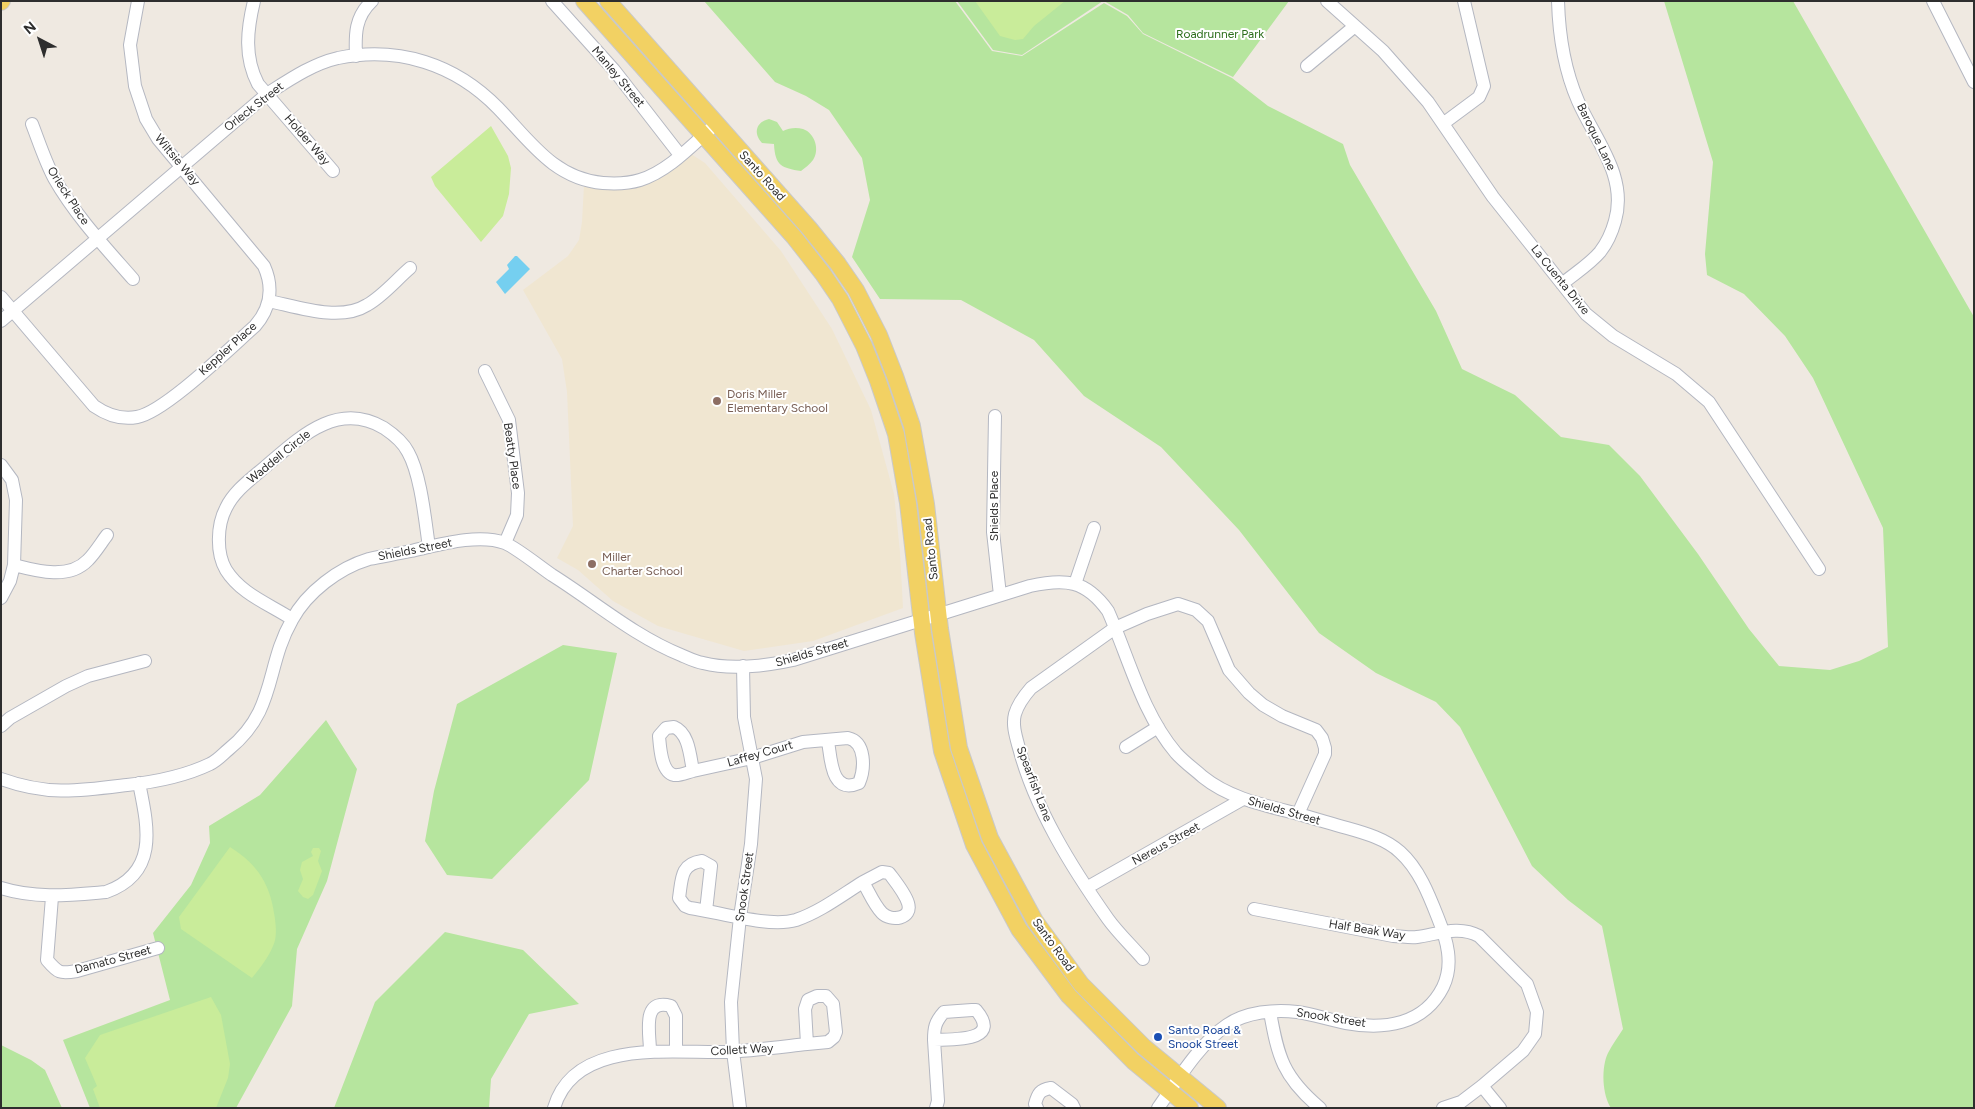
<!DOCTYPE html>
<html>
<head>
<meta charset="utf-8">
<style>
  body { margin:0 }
  #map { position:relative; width:1975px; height:1109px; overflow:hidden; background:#efe9e1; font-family:Figtree,sans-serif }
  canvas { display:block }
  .frame { position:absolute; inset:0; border:2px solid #2e2e2e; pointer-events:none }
  .north { position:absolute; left:15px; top:15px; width:50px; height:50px; -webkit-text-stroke:4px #fff; paint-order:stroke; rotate:320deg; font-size:14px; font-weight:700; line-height:20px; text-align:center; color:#2e2e2e }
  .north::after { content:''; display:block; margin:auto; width:18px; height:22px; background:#2e2e2e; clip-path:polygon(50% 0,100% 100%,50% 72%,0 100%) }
</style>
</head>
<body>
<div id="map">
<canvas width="1975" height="1109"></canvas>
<div class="frame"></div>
<div class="north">N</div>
</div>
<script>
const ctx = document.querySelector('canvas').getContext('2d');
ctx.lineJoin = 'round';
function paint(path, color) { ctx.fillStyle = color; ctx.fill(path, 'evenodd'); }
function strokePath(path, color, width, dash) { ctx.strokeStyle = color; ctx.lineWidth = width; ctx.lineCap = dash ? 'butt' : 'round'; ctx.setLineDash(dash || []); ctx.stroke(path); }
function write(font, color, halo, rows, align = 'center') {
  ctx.font = font + ' Figtree,sans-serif'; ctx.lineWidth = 4; ctx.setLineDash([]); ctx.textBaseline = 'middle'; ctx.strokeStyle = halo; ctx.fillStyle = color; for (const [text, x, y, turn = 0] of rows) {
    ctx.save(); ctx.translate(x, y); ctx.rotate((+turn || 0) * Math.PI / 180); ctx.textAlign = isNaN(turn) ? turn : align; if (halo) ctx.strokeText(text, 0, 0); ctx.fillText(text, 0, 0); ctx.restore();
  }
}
const education = new Path2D(`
  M691 154 705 163 781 251 832 329 871 410 894 494 900 552 903 608 813 641 744 651 658 626 613 601 578 570 557 558 573 526 567 392 562 359 523 290 568 256 579 240 582 222 584 185 652 182Z`);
const green = new Path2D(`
  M704 1H955L992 51 1022 56 1104 3 1127 16 1143 34 1232 78 1268 106 1343 144 1350 165 1436 311 1462 369 1515 395 1561 437 1609 445 1640 476 1698 554 1749 629 1779 666 1830 670 1859 661 1888 647 1883 528 1813 378 1785 336 1744 294 1707 275 1705 254 1713 162 1664 1H1793L1974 317V1108H1611C1602 1095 1601 1067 1608 1053 1612 1045 1618 1037 1623 1029L1602 926 1568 900 1532 866 1460 727 1436 702 1376 673 1319 633 1239 530 1161 447 1084 396 1034 340 961 300 880 299 852 257 870 200 862 158 829 110 806 96 775 82Z
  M957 1H1103L1022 55 993 50Z
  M1104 1H1289L1233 77 1143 33 1128 15Z
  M769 119 777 122 783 131C789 128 796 127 803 129 815 133 820 150 813 160 810 164 805 168 801 171 782 168 775 166 774 144L762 143C753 133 756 122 769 119Z
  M563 645 617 653 589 780 492 879 447 875 425 841 434 791 457 704Z
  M326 720 357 769 327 881 297 949 292 1006 236 1108H90L63 1040 170 1000 153 933 191 885 210 843 209 826 260 795Z
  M445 932 523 950 579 1004 529 1014 491 1079 489 1108H334L375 1002Z
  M1 1045 31 1060 45 1070 62 1108H1Z`);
const pitch = new Path2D(`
  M975 1H1065L1034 26 1023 39 1015 40 1000 36Z
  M491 126 508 156 511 168 509 194 503 216 481 242 435 186 431 177Z
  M230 847C259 865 271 886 275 919 276 928 277 938 273 946 268 958 260 968 252 978L181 929 179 917Z
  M313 848H319L321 851 318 861 322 871 313 895 308 899 303 897 298 891 303 879 300 870 302 862 313 856 311 852Z
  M211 997 221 1015 230 1064 228 1078 216 1108H100L93 1089 97 1086 85 1058 100 1035Z`);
const water = new Path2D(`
  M515 256H517L530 269 505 294 496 282 509 269 507 265Z`);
const minor = new Path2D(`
  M254 1C247 30 244 57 258 84L333 171
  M552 1 614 70 680 155
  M1327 1 1383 51 1428 102 1493 197 1586 314 1613 336 1676 374 1709 402 1819 569
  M1558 1C1559 36 1564 69 1578 101 1595 140 1628 176 1615 221 1612 232 1607 243 1600 252 1590 264 1574 274 1562 284
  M1933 1 1974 82
  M356 56C355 34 355 17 372 1
  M1307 66 1355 26
  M1444 123 1479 97 1484 86 1464 1
  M32 124C39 142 45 161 54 178 75 215 105 247 133 279
  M1 297 94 406C107 415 121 420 137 417 165 412 231 347 255 326 270 309 274 288 264 266L158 139 146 119 135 86 130 45 138 1
  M269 301C298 307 340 322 367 305 383 296 396 280 410 268
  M1 321 267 94C289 80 312 64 338 58 399 46 455 64 498 108 529 140 554 179 603 183 616 184 627 184 640 180 669 171 693 144 716 124
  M485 371 509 420 518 493 517 515 505 543
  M995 416 993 532 1000 595
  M1 465 12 480 16 500 14 565 10 581 1 598
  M14 565C37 571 69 580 88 560 95 553 101 543 107 535
  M1075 584 1094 528
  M292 619C269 604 241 594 226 570 216 553 217 525 226 508 234 491 251 479 265 467 299 438 337 400 384 428 393 434 403 442 408 452 421 475 425 520 429 547
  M1 726 10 718 66 686 88 676 145 661
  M674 727C689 733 690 756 693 771 688 772 680 776 674 775 661 772 660 747 659 736L666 728Z
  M1126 747 1158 727
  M693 771 752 758 803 742 848 738C866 742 865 769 859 783 831 795 831 759 828 741
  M1 779C48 796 79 791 127 785 155 782 185 776 210 764 217 761 223 754 229 749 277 710 265 667 292 620 307 592 339 568 369 559 383 556 397 554 411 551 438 545 478 533 505 543 518 549 539 566 552 575 595 602 634 636 681 655 688 658 696 662 703 663 730 670 766 666 793 660L1030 586C1065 578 1086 580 1108 611 1129 658 1142 713 1176 753 1184 762 1194 769 1203 777 1229 798 1263 805 1295 813 1312 818 1329 823 1347 828 1365 833 1386 839 1400 852 1419 869 1429 895 1438 918 1447 940 1454 964 1443 987 1424 1025 1384 1030 1346 1023 1329 1020 1313 1014 1297 1012 1275 1009 1246 1012 1227 1025 1200 1043 1177 1081 1158 1108
  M882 872 889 873C895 881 905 893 908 903 913 919 891 922 882 913 874 905 869 892 863 882Z
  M1088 887 1243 799
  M1 888C36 899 70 895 106 892 159 873 148 827 139 783
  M52 897 47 960C58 973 60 974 77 971L158 948
  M1254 909 1393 936C1401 936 1409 938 1417 937 1438 934 1459 925 1479 936L1527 984 1537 1012 1535 1034 1523 1051 1482 1086 1461 1102 1443 1108
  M706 911 711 866 702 861C680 864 682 879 679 898L685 906 690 908C719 912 769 928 796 920 820 912 842 895 863 882
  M1143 959C1132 946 1118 933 1108 919 1072 868 1035 809 1019 748 1016 737 1012 725 1015 714 1018 704 1024 696 1031 688L1115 628 1147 614 1178 604 1196 610 1208 621 1229 670 1249 693 1263 705 1282 716 1316 730 1322 738 1325 748V754L1298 814
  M817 996H826L833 1004 836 1032 834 1037 828 1042 807 1044 805 1009 808 1000Z
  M972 1010H976C1003 1042 953 1039 934 1040 934 1028 935 1022 944 1012Z
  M1270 1012C1278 1057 1283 1077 1320 1108
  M934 1040 938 1101 936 1108
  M650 1051C650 1033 641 998 671 1006L676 1016V1051
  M1482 1086 1500 1108
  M554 1108C574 1039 669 1053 723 1052 751 1051 780 1047 807 1044
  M740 1108 733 1051 731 1002 740 917 751 844 756 779 744 717 743 666
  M1037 1108 1035 1104C1038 1093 1040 1090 1051 1088L1072 1104 1074 1108`);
const major = new Path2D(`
  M584 1 794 237 823 274 840 299 864 346 878 381 896 434 908 503 923 633 942 751 974 845 1019 929 1069 996 1133 1061 1190 1108
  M608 1 809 228 838 264 856 290 879 335 895 376 912 426 926 504 940 629 959 748 990 838 1035 921 1081 984 1144 1047 1218 1108
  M1 2 2 1`);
const markers = [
  [717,401,5,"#8d6e63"],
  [592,564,5,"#8d6e63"],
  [1158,1037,5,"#1a4fb4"]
];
const parkNames = [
  ["Roadrunner Park",1220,34]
];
const streetNames = [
  ["Manley Street",618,77,50],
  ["Orleck Street",254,107,-38],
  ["Baroque Lane",1596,137,64],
  ["Holder Way",307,140,49],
  ["Wiltsie Way",177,160,50],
  ["Santo Road",762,176,48],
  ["Orleck Place",68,196,57],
  ["La Cuenta Drive",1560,280,51],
  ["Keppler Place",228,349,-42],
  ["Beatty Place",512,456,82],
  ["Waddell Circle",279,457,-39],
  ["Shields Place",994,506,-90],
  ["Santo Road",931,549,-96],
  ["Shields Street",415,550,-11],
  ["Shields Street",812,653,-16],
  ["Laffey Court",760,754,-16],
  ["Spearfish Lane",1034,784,69],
  ["Shields Street",1284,811,16],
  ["Nereus Street",1166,844,-29],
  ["Snook Street",745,887,-82],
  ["Half Beak Way",1367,930,9],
  ["Santo Road",1053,945,54],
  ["Damato Street",113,960,-15],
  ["Snook Street",1331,1018,9],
  ["Collett Way",742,1050,-3]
];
const educationNames = [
  ["Doris Miller",727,394],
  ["Elementary School",727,408],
  ["Miller",602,557],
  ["Charter School",602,571]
];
const transitNames = [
  ["Santo Road &",1168,1030],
  ["Snook Street",1168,1044]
];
paint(education, '#f0e6d1');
paint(green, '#b6e59e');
paint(pitch, '#c9ec9a');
paint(water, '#75cff0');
strokePath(minor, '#b4b7c1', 14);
strokePath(major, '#c9c9c9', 18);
strokePath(minor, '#fff', 12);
strokePath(major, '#f2d163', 16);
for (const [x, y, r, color] of markers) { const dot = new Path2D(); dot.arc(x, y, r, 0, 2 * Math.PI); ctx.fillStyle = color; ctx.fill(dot); strokePath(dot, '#fff', 2); }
write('12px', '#2c6e1b', '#fff', parkNames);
write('12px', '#2e2e2e', '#fff', streetNames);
write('12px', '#785e54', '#fff', educationNames, 'left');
write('12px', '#164399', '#fff', transitNames, 'left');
</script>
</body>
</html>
